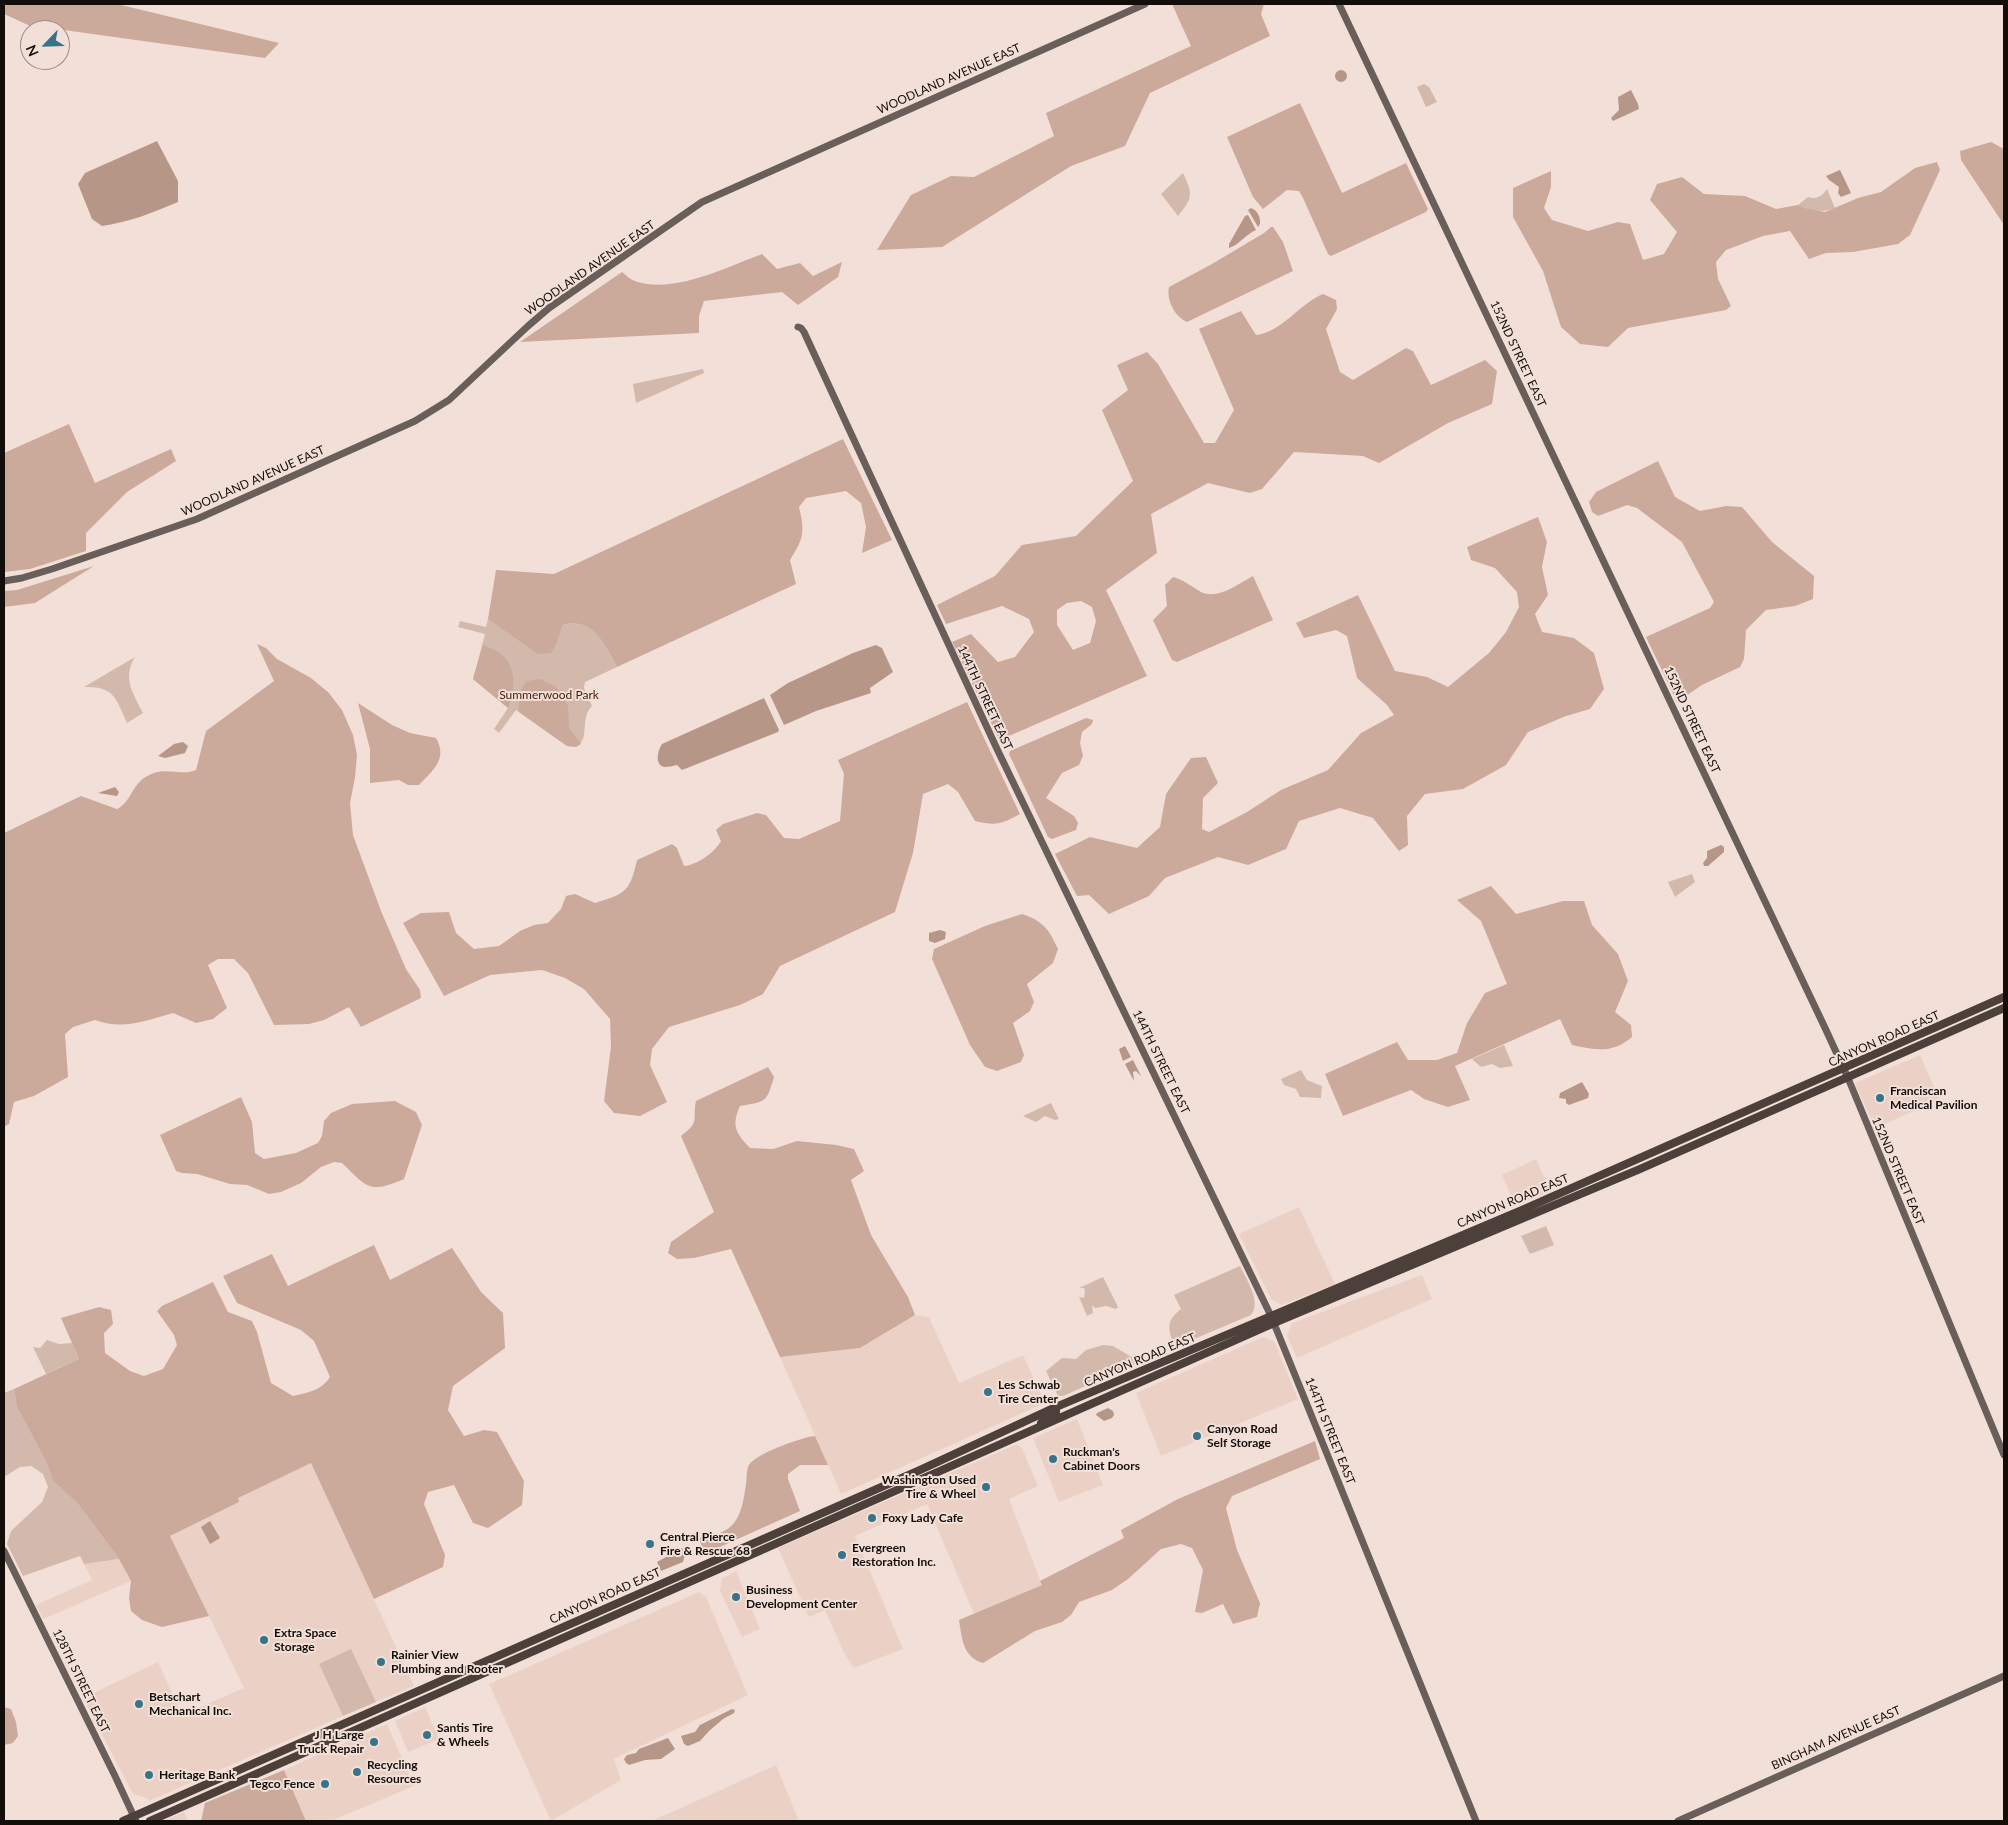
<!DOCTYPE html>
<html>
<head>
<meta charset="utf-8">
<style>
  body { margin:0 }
  #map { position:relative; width:2008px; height:1825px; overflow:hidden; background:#f2e0d8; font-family:Lato,sans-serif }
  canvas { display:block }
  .frame { position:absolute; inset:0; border:5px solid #140e0b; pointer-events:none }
  .north { position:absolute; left:20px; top:20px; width:50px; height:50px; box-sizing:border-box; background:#f2e0d8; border:1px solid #998c86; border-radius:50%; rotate:246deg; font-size:14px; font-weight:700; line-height:20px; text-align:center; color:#140e0b }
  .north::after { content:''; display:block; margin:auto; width:18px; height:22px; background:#37738a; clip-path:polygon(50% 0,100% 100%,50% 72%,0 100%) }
</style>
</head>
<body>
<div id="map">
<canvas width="2008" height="1825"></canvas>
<div class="frame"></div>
<div class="north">N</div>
</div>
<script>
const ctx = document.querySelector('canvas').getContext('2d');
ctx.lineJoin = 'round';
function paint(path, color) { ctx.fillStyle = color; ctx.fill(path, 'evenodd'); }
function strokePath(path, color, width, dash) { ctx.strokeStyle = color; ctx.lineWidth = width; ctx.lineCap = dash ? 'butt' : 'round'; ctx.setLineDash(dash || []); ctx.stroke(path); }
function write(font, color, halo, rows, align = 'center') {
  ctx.font = font + ' Lato,sans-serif'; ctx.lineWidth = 4; ctx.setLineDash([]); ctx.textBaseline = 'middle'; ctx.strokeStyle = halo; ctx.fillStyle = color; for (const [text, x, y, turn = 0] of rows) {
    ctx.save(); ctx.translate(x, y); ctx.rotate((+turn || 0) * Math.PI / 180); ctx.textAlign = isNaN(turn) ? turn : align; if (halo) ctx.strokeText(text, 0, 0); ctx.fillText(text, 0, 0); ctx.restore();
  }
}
const built = new Path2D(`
  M1920 1055 1940 1100 1875 1128 1855 1083Z
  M1536 1159 1551 1192 1515 1205 1502 1175Z
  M1299 1207 1335 1284 1282 1305 1271 1299 1239 1234Z
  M1422 1275 1432 1299 1297 1358 1287 1336 1292 1323Z
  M915 1315 929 1317 959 1383 1023 1355 1045 1403 841 1494 780 1357 860 1348Z
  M1263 1337 1274 1341 1298 1399 1161 1456 1136 1393Z
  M1077 1419 1103 1485 1059 1502 1033 1438Z
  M1017 1444 1022 1448 1038 1486 1009 1499 1042 1585 974 1614 927 1504 855 1536 903 1649 854 1668 844 1653 825 1610 809 1617 778 1548Z
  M311 1463 414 1686 376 1702 351 1650 319 1664 343 1716 149 1801 148 1799 133 1794 83 1698 158 1662 182 1715 244 1688 170 1536 239 1502 237 1498Z
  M119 1559 131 1581 43 1619 36 1605 92 1580 84 1564Z
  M736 1571 760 1629 742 1637 720 1591 722 1579Z
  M699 1592 706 1597 748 1695 614 1759 621 1780 551 1821 489 1684Z
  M425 1707 439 1739 408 1752 395 1721Z
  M387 1724 414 1786 331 1821H306L284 1770Z
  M776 1765 799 1821H652Z
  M184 1812 188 1821H163Z`);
const green = new Path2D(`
  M1424 84 1429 87 1437 102 1426 107 1417 87Z
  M1183 173C1193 194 1193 198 1178 216L1161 194Z
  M1827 189 1835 208C1823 213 1810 211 1798 205L1808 197C1817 200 1822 196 1827 189Z
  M703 369 704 373 636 403 633 384Z
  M488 619 508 632 557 642 563 625C593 617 605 645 617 667L585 682 584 688 592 706C577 720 595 749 567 746L516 710 499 733 494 729 508 708 473 679 485 634 458 627 460 621 486 627Z
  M135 657C122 678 133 693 143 713L127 723C116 699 115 686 84 687Z
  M1692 874 1695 882 1675 897 1668 882Z
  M1504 1045 1513 1066 1500 1068 1492 1064 1481 1067 1472 1059Z
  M1301 1070 1307 1080 1322 1086 1321 1098 1300 1097 1296 1089 1284 1085 1281 1079Z
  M1051 1103 1059 1119 1055 1120 1045 1116 1036 1122 1023 1116Z
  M1546 1226 1554 1245 1530 1254 1521 1236Z
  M1240 1266C1246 1279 1262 1302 1251 1315L1175 1347C1168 1330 1165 1321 1181 1309L1174 1295Z
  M1103 1277 1118 1307 1116 1309 1106 1306 1095 1308 1092 1305 1093 1313 1087 1316 1079 1297 1084 1298 1085 1291 1084 1288H1079Z
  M47 1340 59 1344 72 1343 79 1359 46 1374 33 1347 40 1348Z
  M1103 1345 1113 1346 1140 1362 1063 1396H1058L1046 1371 1062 1358 1076 1359 1086 1350Z
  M14 1389 17 1407 47 1464 53 1481 78 1504 119 1559 84 1564 80 1556 23 1576 7 1544 11 1531 42 1502 48 1487 43 1474 31 1466 20 1467 4 1477V1393Z
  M351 1649 376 1702 343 1716 319 1664Z`);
const forest = new Path2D(`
  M4 4H117L279 43 265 58 28 25 4 14Z
  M1172 4H1264L1261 14 1270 36 1150 93 1125 146 1071 166 942 247 877 250 911 195 951 176 974 177 1054 136 1046 113 1191 46Z
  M1300 103 1342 193 1406 163 1428 209 1426 212 1331 256 1328 254 1303 198 1299 191 1287 190 1263 209 1253 197 1227 137Z
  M1991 142 2004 149V225L1961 160 1960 151Z
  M1937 162 1940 170 1910 235 1898 244 1853 252 1826 253 1809 259 1790 231 1763 236 1726 250 1716 262 1718 279 1731 306 1726 310 1628 328 1608 347 1580 344 1561 327 1543 271 1513 217V188L1551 171V187L1544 208 1552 220 1588 231 1618 222 1630 224 1643 260 1664 254 1677 232 1650 200 1657 184 1682 177 1704 194 1745 196 1776 209 1798 205 1805 208 1825 212 1858 198 1881 192 1915 168Z
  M1271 227H1273L1283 242 1293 271 1187 322C1175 317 1166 300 1169 287L1212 264 1264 233Z
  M762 254 777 269 800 263 813 276 842 262 838 277 798 305 782 292 704 301 699 316V333L520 342 622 272C627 276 632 281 638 282 676 293 727 267 762 254Z
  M1323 294 1336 300 1337 309 1326 329 1340 372 1353 380 1406 348 1413 351 1431 385 1485 360 1497 371 1492 404 1448 423 1379 463 1363 456 1294 452 1262 489 1250 493 1208 483 1151 514 1157 553 1106 590 1147 676 1002 739 998 737 952 642 971 634 998 662 1015 657 1034 632 1029 619 1002 606 946 624 937 605 995 576 1022 545 1076 536 1133 481 1102 410 1128 390 1117 365 1147 352 1158 364 1204 443H1215L1234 410 1199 329 1241 311 1256 335C1282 332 1299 304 1323 294ZM1081 601 1092 607 1096 621 1090 643 1073 650 1057 625V610L1067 603Z
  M69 424 95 483 171 449 176 461 127 492 86 533V551L30 569 4 572V453Z
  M843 439 892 540 862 553 866 527 861 503 846 491 806 498 799 507C805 532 804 538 790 560L796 584 617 667C605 645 593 617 563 625L557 642 551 653 538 654 488 619 496 570 554 574Z
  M1658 461 1675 497 1700 511 1726 506 1742 507 1772 542 1814 576 1813 599 1795 606 1766 610 1746 630 1744 659 1740 667 1702 685 1677 702 1646 637 1710 608 1714 602 1682 542 1637 508 1627 505 1598 516 1592 512 1589 502 1596 492Z
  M1538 517 1547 542 1542 567 1548 595 1535 614 1542 632 1574 638 1594 653 1604 689 1590 709 1566 716 1528 732 1506 765 1463 789 1425 794 1407 816 1408 845 1399 851 1373 818 1340 808 1299 821 1286 849 1248 865 1218 857 1165 878 1149 896 1109 914 1089 895 1077 896 1055 854 1090 837 1137 848 1160 827 1166 794 1191 758 1206 757 1218 783 1203 798 1202 829 1209 832 1247 812 1281 790 1328 770 1361 733 1394 715 1387 705 1357 678 1347 636 1336 630 1304 638 1296 623 1358 595 1395 671 1427 677 1448 687 1489 653 1506 632 1519 607 1517 592 1495 568 1471 560 1467 547Z
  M94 566 35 603 4 607V591L17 590Z
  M1253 576 1273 620 1177 662 1172 660 1153 620 1167 606 1165 585 1173 577C1184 580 1191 586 1201 592 1218 600 1238 584 1253 576Z
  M257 644 266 648 277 659 311 678 329 693 342 710 353 735 357 755 355 777 350 803 353 835 381 911 406 969 420 990 421 998 361 1027 349 1007 324 1020 309 1024 274 1025 248 973 234 959H218L208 965 227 1008 213 1019 196 1023 173 1013C146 1021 122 1030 95 1020L73 1027 65 1034 68 1077 34 1096 14 1102 9 1124 4 1127V833L81 796 117 809C130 803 132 786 144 778 164 764 179 777 196 770L206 731 274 681Z
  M483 645C487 647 493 649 497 651 517 664 516 688 508 708L473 679Z
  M540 679 556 687 568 706 569 728 581 744 576 747 567 746 519 712C519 704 519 685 528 681 531 680 536 680 540 679Z
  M967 702 1020 814C1002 824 996 826 975 821L958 792 948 784 923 794 913 853 895 912 780 966 763 994 740 1005 669 1027 652 1049 650 1065 667 1102 640 1116 614 1113 604 1101 611 1047 610 1019 584 989 565 978 542 970 490 975 444 996 403 923 421 913 449 912 456 933 474 949 499 946 520 931 534 925 548 923 561 909 566 896 575 894 595 903C626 894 630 891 637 860L672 844 677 848 684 866C697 865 714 853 721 841L716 830 723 824 757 813 766 815 784 838 799 839 840 821 844 774 838 760Z
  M358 703 392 725 410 733 436 738C448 759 433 770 419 785H408L399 780 370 783V749Z
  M1086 718 1093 720 1092 724 1082 732 1080 743 1083 756 1079 765 1062 773 1046 798 1074 816 1078 823 1076 830 1052 839 1048 837 1009 754 1010 751Z
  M1491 886 1516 914 1563 901H1584L1592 925 1618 954 1628 981 1615 1012 1631 1025 1632 1037C1612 1054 1596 1050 1572 1045L1560 1019 1455 1066 1470 1100 1448 1107 1424 1099 1411 1090 1343 1116 1325 1074 1397 1042 1408 1060H1437L1457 1053 1467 1023 1485 993 1507 984 1481 921 1457 900Z
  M1022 914C1043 921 1049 929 1058 949L1053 963 1027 984 1034 1002 1030 1011 1013 1023 1024 1055 1021 1062 997 1071 985 1067 970 1045 932 959 934 949 985 926Z
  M768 1067 774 1077C766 1104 766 1101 740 1106 731 1126 736 1133 750 1148L773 1149 797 1141 836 1145 854 1149 864 1171 851 1180 871 1235 908 1297 915 1315 860 1348 780 1357 731 1249 694 1258 677 1259 668 1253 671 1242 714 1212 681 1136C701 1121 692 1120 696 1101Z
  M241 1097 252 1122 255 1153 264 1159 296 1153 318 1143 322 1136 324 1121 331 1113 352 1104 395 1101 416 1112 422 1125 404 1179C369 1194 368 1188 342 1163L334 1162 321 1167 301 1183 281 1192 269 1194 247 1185 230 1184 197 1174 182 1173 176 1171 160 1135Z
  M374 1245 390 1280 452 1248 481 1292 503 1313 505 1348 453 1386 448 1410 464 1436 484 1430 497 1432 524 1481 522 1505 488 1528 473 1523 454 1485 428 1492 424 1504 445 1555 443 1567 374 1599 311 1463 238 1498 239 1502 170 1536 209 1616 162 1627 142 1620 131 1611 129 1598 131 1581 119 1559 78 1504 53 1481 47 1464 17 1407 14 1389 79 1359 61 1318 99 1307 111 1310 113 1324 104 1333 105 1353 130 1371 144 1376 163 1369 177 1345 174 1335 157 1311 162 1306 213 1282 228 1312 252 1321 257 1332 271 1383 293 1396C308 1393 322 1390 330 1377L314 1341 301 1330 237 1303 223 1276 272 1254 288 1286Z
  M815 1436 828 1465H800L788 1474V1479L800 1511 711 1551 703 1549 698 1537C736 1534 741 1519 746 1484 747 1479 746 1470 749 1465 755 1454 802 1437 815 1436Z
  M1315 1441 1320 1459 1232 1496 1226 1508 1237 1550 1260 1603 1257 1617 1233 1624 1223 1604 1202 1613 1195 1612 1203 1570 1192 1548 1181 1544 1161 1549 1128 1579 1112 1590 1079 1602 1071 1615 1062 1622 1035 1631 983 1663C963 1657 962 1639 959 1620L1042 1585 1040 1581 1124 1538 1121 1530 1178 1499Z
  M4 1707 11 1709 16 1722 18 1736 13 1743 4 1745Z
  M284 1770 306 1821H201L205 1803Z`);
const water = new Path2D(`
  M1335 76a6 6 0 1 1 12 0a6 6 0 1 1-12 0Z
  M1631 90 1638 104 1639 109 1613 121 1611 118 1619 110 1618 97Z
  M157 141 178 181V202C152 213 130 222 102 226L92 219 78 184 85 173Z
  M1840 170 1851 193 1841 197 1838 193 1839 187 1829 180 1826 176Z
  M1251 208C1257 210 1261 217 1260 224L1258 227 1248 210Z
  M1248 215 1256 230C1245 235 1239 245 1229 248V244L1245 216Z
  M876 645 882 648 893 672 870 688 871 693 816 711 784 725 770 695 788 683 853 653Z
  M764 698 779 730 778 732 682 770 677 765C673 766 668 767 664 767 654 764 658 750 662 744Z
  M183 742 188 746 185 753 165 758 158 756 174 744Z
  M115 787 119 792 117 796 98 793Z
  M1721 845 1724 847V852L1708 866H1704L1703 863 1707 858V851Z
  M940 930 946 932 945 939 935 943 929 941V933Z
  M1125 1046 1131 1057 1123 1061 1119 1049Z
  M1133 1060 1141 1076 1136 1071 1133 1072 1134 1081 1125 1064Z
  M1582 1082 1589 1094 1588 1098 1569 1105 1566 1103V1099L1559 1098 1560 1093Z
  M1108 1408 1113 1411 1114 1415 1112 1418 1104 1421 1096 1415 1097 1413Z
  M210 1521 220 1538 210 1544 201 1527Z
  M682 1548 685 1554 683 1562 661 1571 657 1562Z
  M732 1709 735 1710 734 1713 723 1719 709 1731 700 1741 688 1746 684 1744 681 1736 695 1732 700 1725Z
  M668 1738 675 1749 661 1759 645 1760 629 1765 626 1763 624 1759 627 1755 636 1753 639 1749Z`);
const secondary = new Path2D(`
  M1339 4 1826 1030 1848 1078 2004 1455
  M798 327 801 328 804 332 997 749 1271 1316 1476 1821
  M4 581 22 578 52 569 197 519 415 421 449 400 528 326 549 308 702 202 1145 4
  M4 1551 115 1776 136 1821
  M1678 1821 2004 1676`);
const primary = new Path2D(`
  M1041 1423 1056 1412V1407
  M123 1821 920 1470 1056 1407 1522 1210 2004 997
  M150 1821 1274 1323 1640 1169 2004 1008`);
const markers = [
  [1880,1098,5,"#37738a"],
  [988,1392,5,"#37738a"],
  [1197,1436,5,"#37738a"],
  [1053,1459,5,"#37738a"],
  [986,1487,5,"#37738a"],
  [872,1518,5,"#37738a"],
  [650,1544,5,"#37738a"],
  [842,1555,5,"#37738a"],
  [736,1597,5,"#37738a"],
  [264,1640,5,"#37738a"],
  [381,1662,5,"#37738a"],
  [139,1704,5,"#37738a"],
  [427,1735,5,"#37738a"],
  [374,1742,5,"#37738a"],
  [357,1772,5,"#37738a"],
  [149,1775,5,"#37738a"],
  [325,1784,5,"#37738a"]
];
const streetNames = [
  ["WOODLAND AVENUE EAST",949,79,-24],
  ["WOODLAND AVENUE EAST",590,268,-35],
  ["152ND STREET EAST",1518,354,65],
  ["WOODLAND AVENUE EAST",253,481,-24],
  ["144TH STREET EAST",985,698,65],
  ["152ND STREET EAST",1692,720,65],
  ["CANYON ROAD EAST",1884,1039,-24],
  ["144TH STREET EAST",1161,1062,64],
  ["152ND STREET EAST",1898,1171,67],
  ["CANYON ROAD EAST",1513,1201,-23],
  ["CANYON ROAD EAST",1140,1360,-23],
  ["144TH STREET EAST",1330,1431,68],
  ["CANYON ROAD EAST",605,1596,-24],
  ["128TH STREET EAST",81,1681,64],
  ["BINGHAM AVENUE EAST",1836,1738,-24]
];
const parkNames = [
  ["Summerwood Park",549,695]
];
const poiNames = [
  ["Franciscan",1890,1091],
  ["Medical Pavilion",1890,1105],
  ["Les Schwab",998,1385],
  ["Tire Center",998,1399],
  ["Canyon Road",1207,1429],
  ["Self Storage",1207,1443],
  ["Ruckman's",1063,1452],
  ["Cabinet Doors",1063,1466],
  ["Washington Used",976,1480,"right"],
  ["Tire & Wheel",976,1494,"right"],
  ["Foxy Lady Cafe",882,1518],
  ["Central Pierce",660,1537],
  ["Fire & Rescue 68",660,1551],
  ["Evergreen",852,1548],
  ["Restoration Inc.",852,1562],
  ["Business",746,1590],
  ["Development Center",746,1604],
  ["Extra Space",274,1633],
  ["Storage",274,1647],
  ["Rainier View",391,1655],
  ["Plumbing and Rooter",391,1669],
  ["Betschart",149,1697],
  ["Mechanical Inc.",149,1711],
  ["Santis Tire",437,1728],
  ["& Wheels",437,1742],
  ["J H Large",364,1735,"right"],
  ["Truck Repair",364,1749,"right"],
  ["Recycling",367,1765],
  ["Resources",367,1779],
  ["Heritage Bank",159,1775],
  ["Tegco Fence",315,1784,"right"]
];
paint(built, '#ebd1c5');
paint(green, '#d3b8ac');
paint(forest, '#cbaa9b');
paint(water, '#b69687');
strokePath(secondary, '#695e59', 7);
strokePath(primary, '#4d403b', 8);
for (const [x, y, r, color] of markers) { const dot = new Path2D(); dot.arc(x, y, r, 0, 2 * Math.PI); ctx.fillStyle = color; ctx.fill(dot); strokePath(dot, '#f2e0d8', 2); }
write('12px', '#140e0b', '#f2e0d8', streetNames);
write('12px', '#4a1e06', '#f2e0d8', parkNames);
write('bold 12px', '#140e0b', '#f2e0d8', poiNames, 'left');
</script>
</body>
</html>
